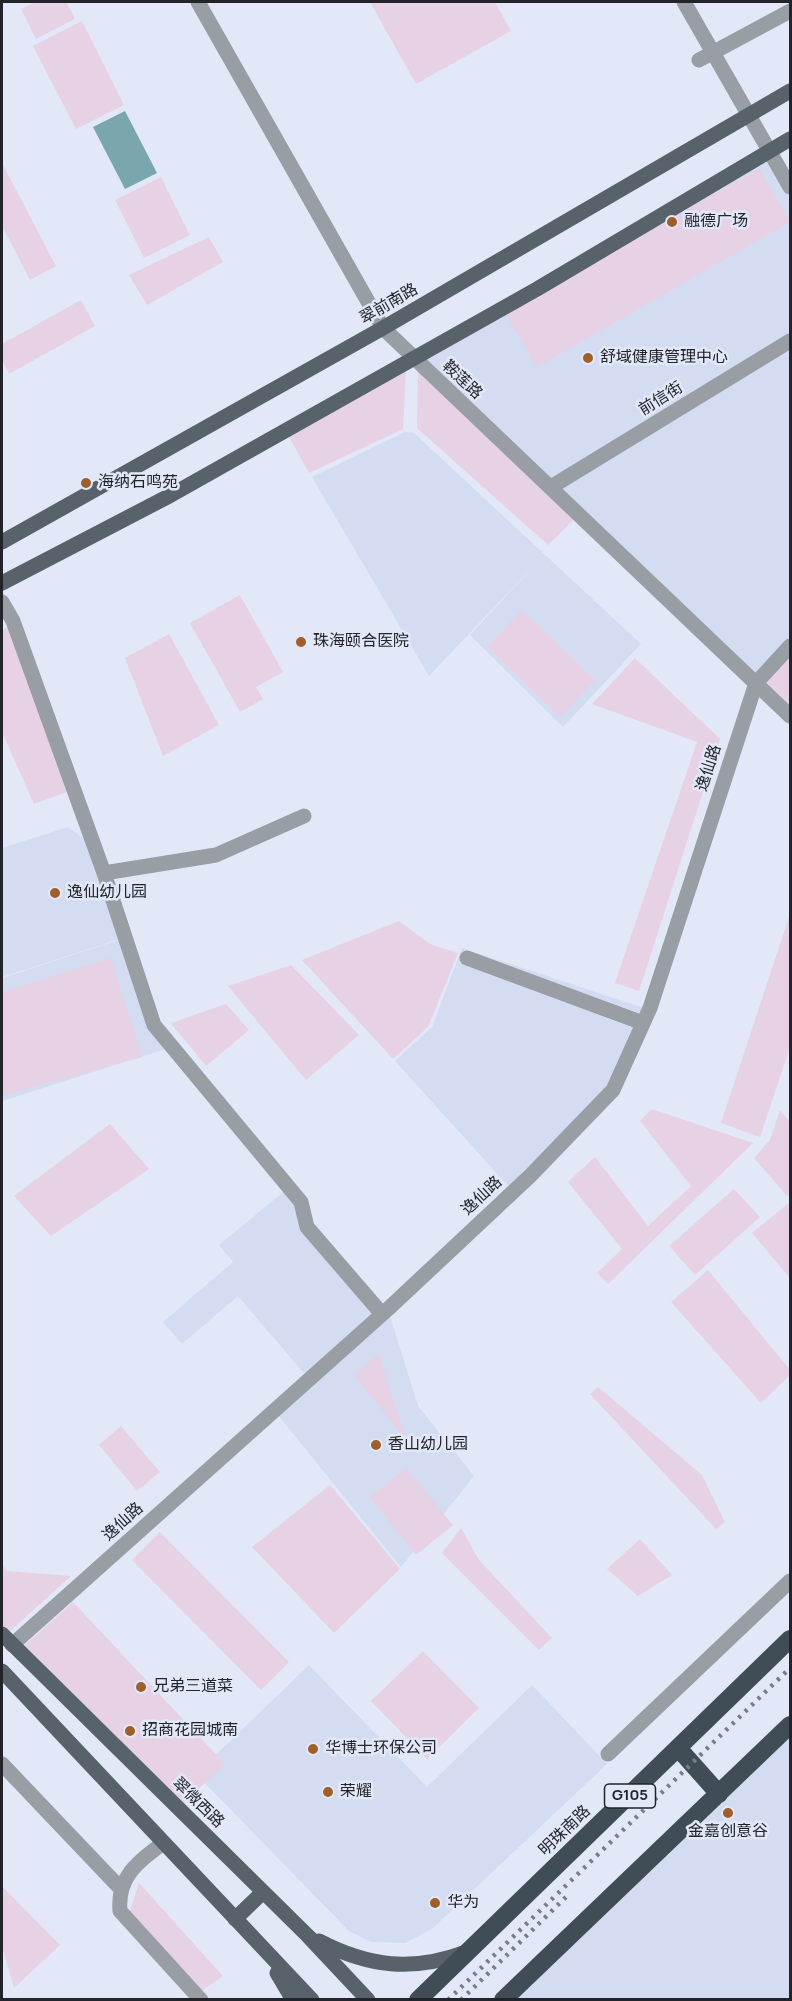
<!DOCTYPE html>
<html>
<head>
<meta charset="utf-8">
<style>
  body { margin:0 }
  #map { position:relative; width:792px; height:2001px; overflow:hidden; background:#e2e8f8; font-family:Manrope,sans-serif }
  canvas { display:block }
  .frame { position:absolute; inset:0; border:3px solid #22242a; pointer-events:none }
</style>
</head>
<body>
<div id="map">
<canvas width="792" height="2001"></canvas>
<div class="frame"></div>
</div>
<script>
const ctx = document.querySelector('canvas').getContext('2d');
ctx.lineJoin = 'round';
function paint(path, color) { ctx.fillStyle = color; ctx.fill(path, 'evenodd'); }
function strokePath(path, color, width, dash) { ctx.strokeStyle = color; ctx.lineWidth = width; ctx.lineCap = dash ? 'butt' : 'round'; ctx.setLineDash(dash || []); ctx.stroke(path); }
function write(font, color, halo, rows, align = 'center') {
  ctx.font = font + ' Manrope,"Noto Sans SC",sans-serif'; ctx.lineWidth = 5; ctx.setLineDash([]); ctx.textBaseline = 'middle'; ctx.strokeStyle = halo; ctx.fillStyle = color; for (const [text, x, y, turn = 0] of rows) {
    ctx.save(); ctx.translate(x, y); ctx.rotate((+turn || 0) * Math.PI / 180); ctx.textAlign = isNaN(turn) ? turn : align; if (halo) ctx.strokeText(text, 0, 0); ctx.fillText(text, 0, 0); ctx.restore();
  }
}
const built = new Path2D(`
  M769 153 790 190V339L552 486 413 358Z
  M790 342V644L756 681 553 488Z
  M405 432 414 433 641 644 563 727 470 635 544 555 429 676 312 477Z
  M68 827 91 844 123 938 2 977V848Z
  M122 939 169 1048 2 1101V978Z
  M462 948 644 1008 610 1090 511 1189 395 1061 432 1027Z
  M287 1189 376 1313 307 1377 238 1296 182 1344 163 1322 233 1262 219 1245Z
  M389 1313 418 1406 474 1476 401 1567 277 1414Z
  M309 1665 427 1787 532 1685 607 1764 432 1929 405 1943 371 1942 349 1931 196 1774Z
  M790 1724V1999L504 2000Z`);
const green = new Path2D(`
  M35 2H66L75 19 36 39 21 9Z
  M370 2H495L511 31 416 84Z
  M82 21 124 105 76 129 33 46Z
  M2 163 56 266 30 280 2 226Z
  M759 168 790 222 537 367 506 314Z
  M161 177 190 235 144 258 115 200Z
  M209 237 223 262 147 305 129 275Z
  M81 300 95 326 9 374 2 360V344Z
  M406 370 403 429 309 473 288 435Z
  M418 370 575 518 548 545 417 428Z
  M240 595 283 672 256 687 263 699 240 712 190 623Z
  M522 610 595 680 560 717 487 647Z
  M9 626 67 792 34 804 2 732V630Z
  M169 634 219 725 163 756 125 658Z
  M790 649V713L758 682Z
  M635 658 720 739 639 991 615 983 697 742 592 704Z
  M790 914V1047L760 1137 721 1123Z
  M399 921 430 944 458 953 428 1027 393 1059 302 960Z
  M111 958 142 1057 2 1096V992Z
  M291 965 359 1035 306 1080 228 986Z
  M226 1004 249 1030 206 1066 171 1023Z
  M652 1109 753 1143 608 1284 597 1273 622 1249 568 1182 595 1157 648 1226 691 1186 640 1121Z
  M780 1110 790 1122V1193L787 1196 754 1158 770 1140Z
  M110 1124 149 1169 51 1236 14 1196Z
  M734 1189 760 1217 695 1275 669 1246Z
  M790 1202V1278L752 1233Z
  M708 1270 790 1370V1375L761 1403 671 1302Z
  M379 1354 406 1440 354 1375Z
  M598 1387 702 1475 725 1522 716 1529 590 1394Z
  M121 1426 160 1472 137 1491 99 1445Z
  M406 1468 453 1525 416 1555 370 1497Z
  M330 1485 400 1569 334 1633 252 1547Z
  M461 1528 479 1560 552 1638 539 1650 442 1553Z
  M160 1532 289 1662 261 1690 132 1560Z
  M640 1539 672 1575 638 1596 607 1569Z
  M2 1565 7 1571 71 1576 9 1632 2 1624Z
  M73 1602 225 1764 184 1803 24 1646Z
  M423 1651 479 1708 427 1759 371 1701Z
  M139 1883 223 1976 200 1992 129 1914Z
  M2 1886 60 1945 14 1988 2 1947Z`);
const water = new Path2D(`
  M125 111 157 173 125 189 93 127Z`);
const minor = new Path2D(`
  M198 2 383 328 790 716
  M684 2 790 187
  M699 60 790 11
  M551 487 790 341
  M2 602 13 621 104 873 154 1025 301 1202 307 1227 382 1314
  M104 873 216 855 304 816
  M467 958 643 1023
  M12 1645 388 1309 530 1176 613 1090 650 1008 756 683 790 646
  M608 1754 790 1581
  M2 1764 121 1889
  M162 1844C137 1862 117 1878 120 1911L201 2000`);
const major = new Path2D(`
  M2 542 383 328 790 91
  M2 583 171 495 537 289 790 139
  M2 1634 308 1936 368 2000
  M2 1671 312 2000
  M235 1919 263 1892
  M319 1941C369 1967 413 1972 466 1952
  M277 1973 293 2000`);
const highway = new Path2D(`
  M679 1749 719 1794
  M418 2000 790 1639
  M503 2000 790 1725`);
const rail = new Path2D(`
  M448 2000 790 1668
  M461 2000 566 1897`);
const markers = [
  [672,222,6,"#a05f2a"],
  [588,358,6,"#a05f2a"],
  [86,483,6,"#a05f2a"],
  [301,642,6,"#a05f2a"],
  [55,893,6,"#a05f2a"],
  [376,1445,6,"#a05f2a"],
  [141,1687,6,"#a05f2a"],
  [130,1731,6,"#a05f2a"],
  [313,1749,6,"#a05f2a"],
  [328,1792,6,"#a05f2a"],
  [728,1813,6,"#a05f2a"],
  [435,1903,6,"#a05f2a"]
];
const shields = [
  [630,1796,51]
];
const shieldNames = [
  ["G105",630,1796]
];
const poiNames = [
  ["融德广场",684,222],
  ["舒域健康管理中心",600,358],
  ["海纳石鸣苑",98,483],
  ["珠海颐合医院",313,642],
  ["逸仙幼儿园",67,893],
  ["香山幼儿园",388,1445],
  ["兄弟三道菜",153,1687],
  ["招商花园城南",142,1731],
  ["华博士环保公司",325,1749],
  ["荣耀",340,1792],
  ["金嘉创意谷",728,1832,"center"],
  ["华为",447,1903]
];
const streetNames = [
  ["翠前南路",389,304,-30],
  ["鞍莲路",462,380,43],
  ["前信街",661,399,-32],
  ["逸仙路",709,768,-72],
  ["逸仙路",482,1196,-43],
  ["逸仙路",123,1522,-42],
  ["翠微西路",198,1803,44],
  ["明珠南路",565,1831,-44]
];
paint(built, '#d4dcf2');
paint(green, '#e7d1e5');
paint(water, '#7aa6ae');
strokePath(minor, '#989ea3', 15);
strokePath(major, '#57626a', 15);
strokePath(highway, '#404d56', 18);
strokePath(rail, '#7a7d88', 4.5, [3, 6]);
for (const [x, y, r, color] of markers) { const dot = new Path2D(); dot.arc(x, y, r, 0, 2 * Math.PI); ctx.fillStyle = color; ctx.fill(dot); strokePath(dot, '#e2e8f8', 2); }
for (const [x, y, w] of shields) { const box = new Path2D(); box.roundRect(x - w / 2, y - 12, w, 24, 4.5); ctx.fillStyle = '#e2e8f8'; ctx.fill(box); strokePath(box, '#22242a', 1.5); }
write('bold 15px', '#22242a', null, shieldNames);
write('16px', '#22242a', '#e2e8f8', poiNames, 'left');
write('16px', '#22242a', '#e2e8f8', streetNames);
</script>
</body>
</html>
